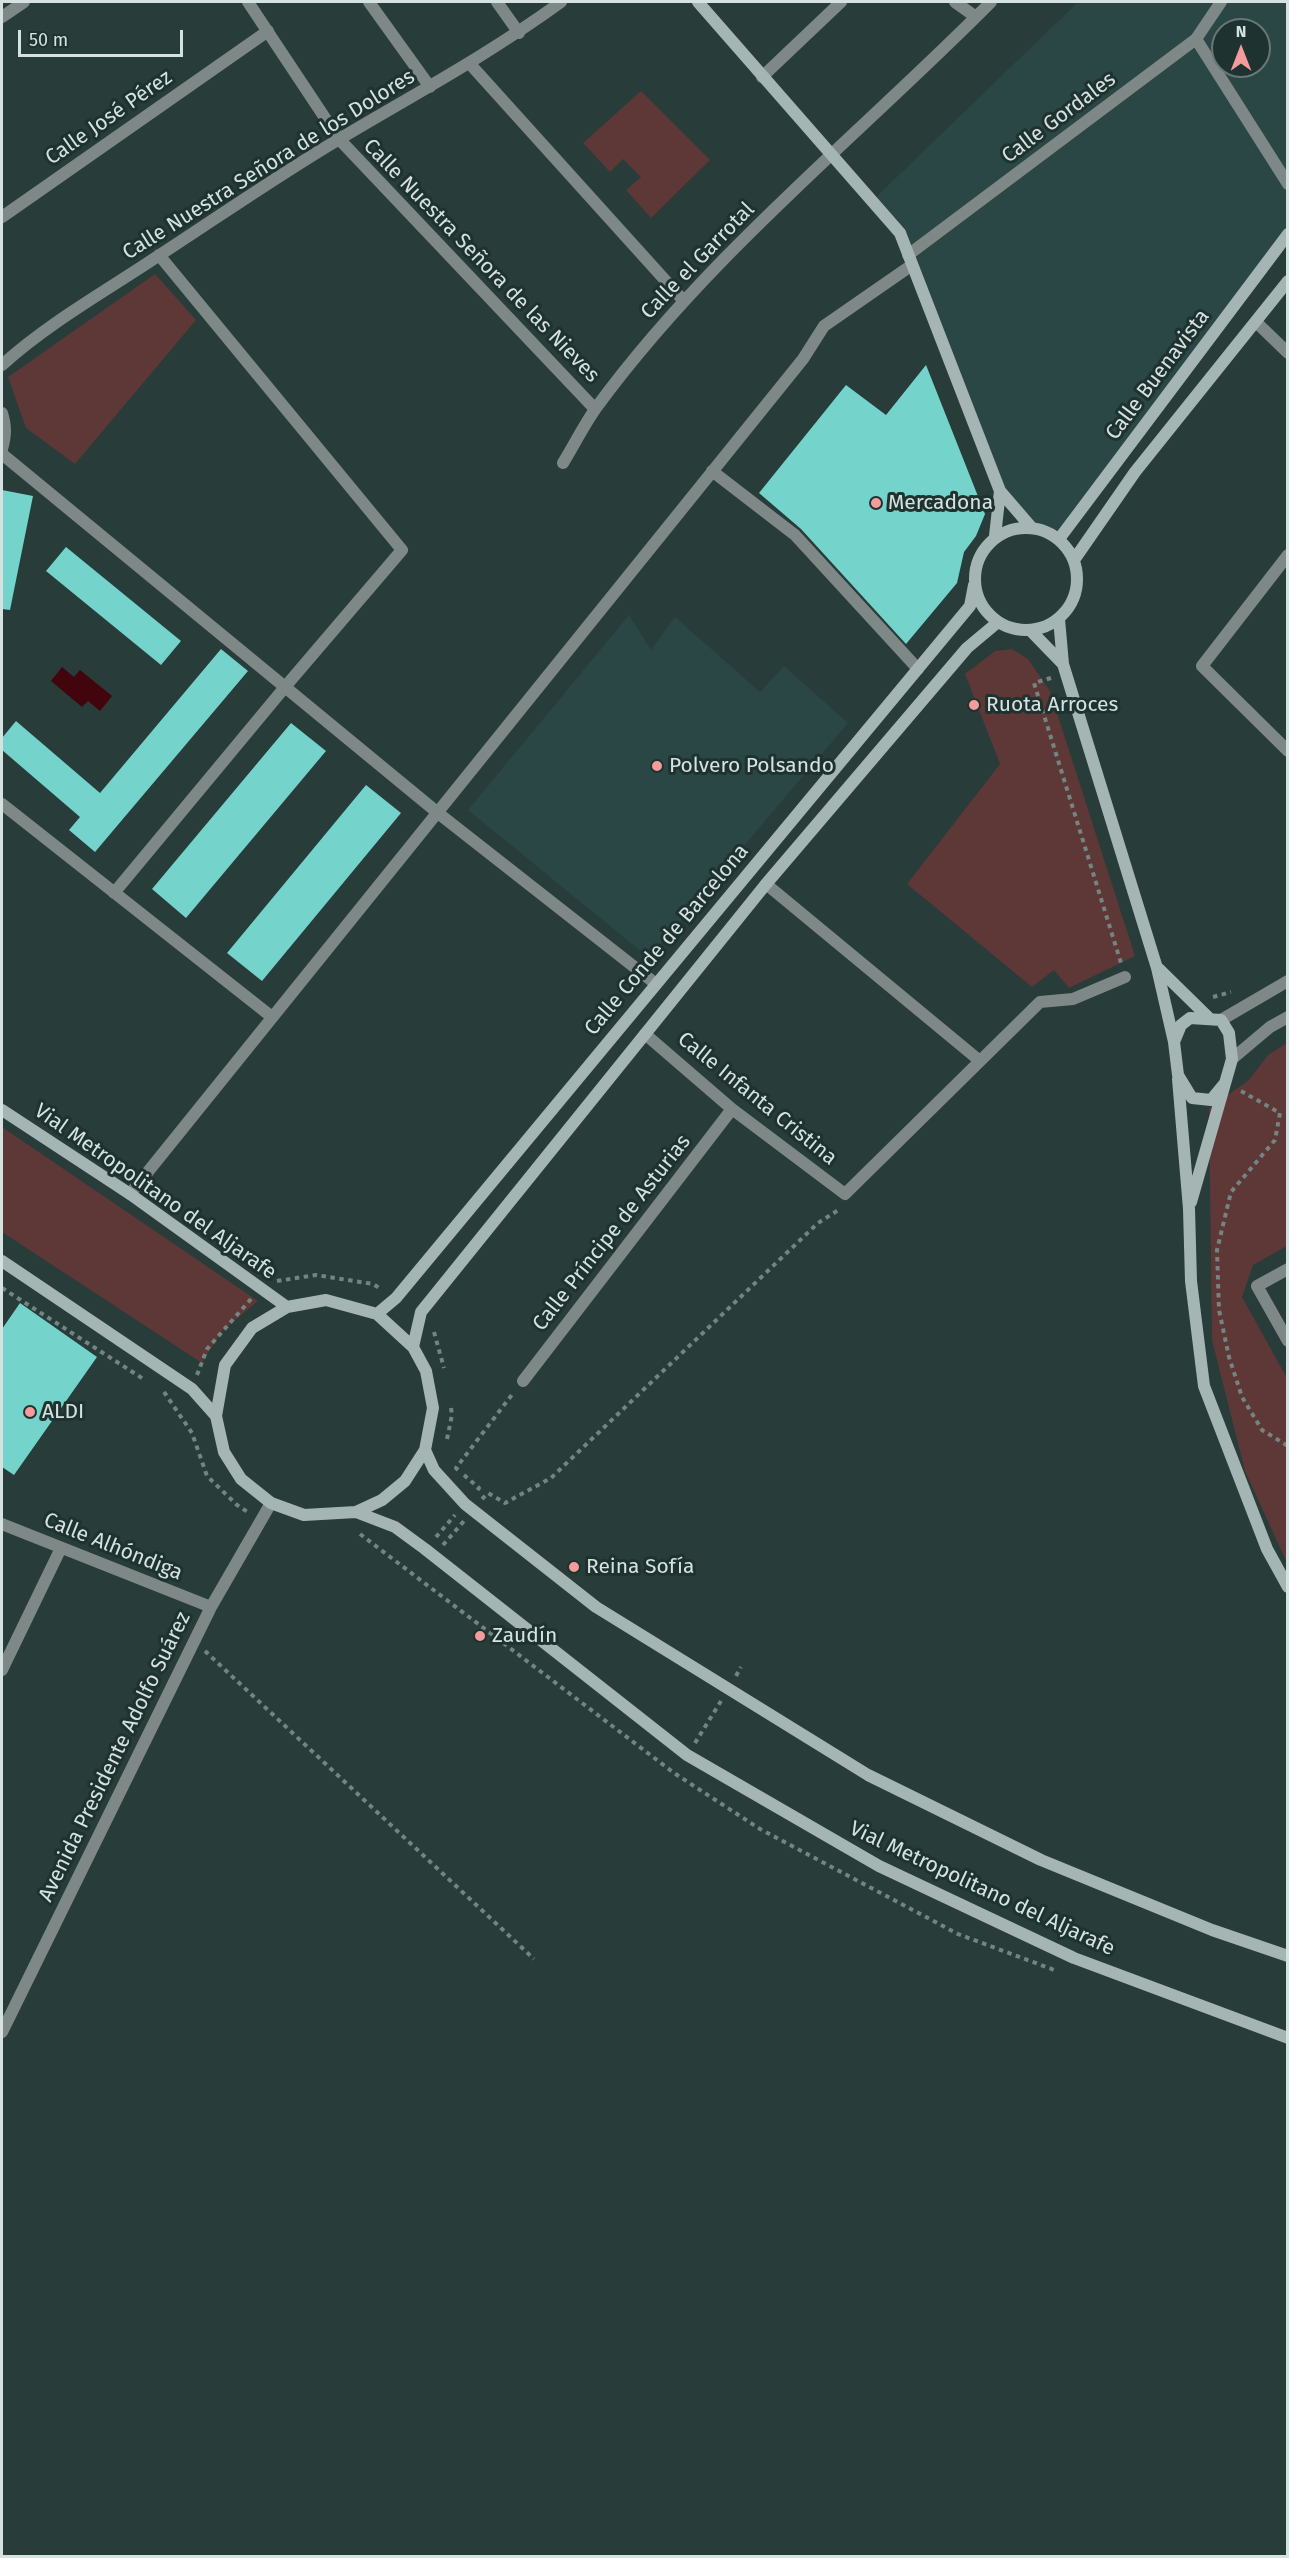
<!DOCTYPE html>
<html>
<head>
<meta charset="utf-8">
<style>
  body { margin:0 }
  #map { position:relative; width:1289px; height:2558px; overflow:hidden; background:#283c3a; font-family:"Fira Sans",sans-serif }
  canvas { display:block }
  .frame { position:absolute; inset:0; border:3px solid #d6e2e0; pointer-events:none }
  .north { position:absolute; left:1211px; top:18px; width:60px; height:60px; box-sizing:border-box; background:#1e3230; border:2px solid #687876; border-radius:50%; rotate:0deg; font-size:16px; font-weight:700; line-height:24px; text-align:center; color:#d6e2e0 }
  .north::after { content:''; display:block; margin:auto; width:21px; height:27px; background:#f59b9b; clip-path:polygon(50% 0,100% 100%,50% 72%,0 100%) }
  .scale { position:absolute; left:18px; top:30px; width:165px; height:27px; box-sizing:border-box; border:3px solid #d6e2e0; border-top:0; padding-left:8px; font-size:18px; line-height:21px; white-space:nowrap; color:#d6e2e0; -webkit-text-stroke:4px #1e3230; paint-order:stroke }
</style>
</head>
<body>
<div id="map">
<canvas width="1289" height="2558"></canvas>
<div class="frame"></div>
<div class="north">N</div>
<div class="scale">50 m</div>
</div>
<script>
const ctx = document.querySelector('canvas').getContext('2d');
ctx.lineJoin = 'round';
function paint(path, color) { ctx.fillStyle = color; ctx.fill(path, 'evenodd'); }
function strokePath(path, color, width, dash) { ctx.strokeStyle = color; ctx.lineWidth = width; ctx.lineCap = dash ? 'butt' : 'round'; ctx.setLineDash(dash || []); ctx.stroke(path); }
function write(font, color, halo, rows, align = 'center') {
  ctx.font = font + ' "Fira Sans",sans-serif'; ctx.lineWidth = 6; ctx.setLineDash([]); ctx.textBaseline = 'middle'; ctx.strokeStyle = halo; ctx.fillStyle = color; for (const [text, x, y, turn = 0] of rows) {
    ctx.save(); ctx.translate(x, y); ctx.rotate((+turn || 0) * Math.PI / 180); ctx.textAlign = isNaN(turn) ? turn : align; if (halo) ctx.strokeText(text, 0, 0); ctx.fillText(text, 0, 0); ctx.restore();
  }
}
const built = new Path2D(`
  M1078 2H1287V234L1059 539 1031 527 1000 491 900 233 872 201ZM1223 30H1259V66H1223Z
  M629 615 651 650 675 617 760 692 784 666 848 723 649 958 468 810Z`);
const green = new Path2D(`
  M641 91 710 160 651 218 626 190 641 177 623 159 610 172 583 143Z
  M155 274 196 320 75 464 26 428 8 377Z
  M1012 649 1028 659 1050 691 1135 956 1069 988 1054 970 1032 987 907 884 1000 764 965 674 995 651Z
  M1287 1043V1246L1253 1265 1242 1297 1287 1378V1563L1245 1471 1212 1340 1209 1108 1249 1080 1268 1055Z
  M2 1127 258 1301 222 1331 202 1363 2 1232Z`);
const water = new Path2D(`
  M62 667 74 677 80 670 112 696 100 711 88 701 82 707 51 681Z`);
const building = new Path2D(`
  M926 365 985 514 976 536 964 552 957 583 906 644 801 529 759 493 846 385 886 415Z
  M2 490 33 496 10 610 2 609Z
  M66 547 181 641 161 665 46 571Z
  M221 649 248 671 95 852 69 830 80 817 2 750V738L16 721 100 793Z
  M291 723 326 751 186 918 152 889Z
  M366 785 401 813 262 981 227 953Z
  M20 1303 97 1357 14 1475 2 1467V1329Z`);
const path = new Path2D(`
  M1051 678 1034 683 1121 963
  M1213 997 1231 992
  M1241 1091 1280 1113 1275 1140 1231 1192 1217 1250 1219 1310 1229 1357 1242 1397 1262 1430 1288 1446
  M277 1281 316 1275 373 1284 381 1289
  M2 1288 145 1380
  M434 1332 444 1368
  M197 1375 207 1349 251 1299
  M164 1392 192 1433 207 1476 237 1505 249 1513
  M447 1439 452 1415 451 1408
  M458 1470 456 1468 514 1392
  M464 1475 479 1488 476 1492
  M482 1499 488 1493 505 1503 551 1478 818 1223 840 1209
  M360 1534 674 1773 760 1829 958 1934 1057 1971
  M436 1537 455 1515
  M443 1545 464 1521
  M205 1651 534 1959
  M736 1676 741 1667
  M695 1743 721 1701`);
const street = new Path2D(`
  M248 2 339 139 595 409
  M369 2 430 87
  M497 2 519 33
  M955 2 976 17
  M2 17 24 2
  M1196 39 1288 184
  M470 64 683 300
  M762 77 841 2
  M2 217 268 31
  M908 255 1196 39 1221 2
  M1256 322 1288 353
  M2 365C45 326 97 296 146 264 211 222 275 177 341 138 415 94 491 53 561 2
  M2 413C6 426 6 435 2 449
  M2 454 438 813 656 984
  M563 463C574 445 584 425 596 408 708 255 858 136 991 2
  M712 471 795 535 918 669
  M1288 555 1202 666 1288 751
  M2 804 272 1017
  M766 884 980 1061
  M114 893 285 687 402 550 159 255
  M1221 1020 1288 981
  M645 1034 732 1109 845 1194 1040 1002 1073 999 1125 977
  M1232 1059 1270 1027 1288 1017
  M130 1194 803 359 824 326 912 265
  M1288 1269 1257 1286 1288 1341
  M523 1381 732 1109
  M2 1524 211 1607
  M2 1670 61 1548
  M2 2032 211 1607 271 1503`);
const secondary = new Path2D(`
  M698 2 900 233 1000 491 1031 527
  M975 579a51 51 0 1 1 102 0a51 51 0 1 1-102 0Z
  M995 536 1000 491
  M1059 539 1288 234
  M1074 560 1135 472 1288 281
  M1059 619 1063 664 1157 968 1174 1042 1178 1075 1192 1098 1211 1100 1225 1083
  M1031 631 1063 664
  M1158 968 1210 1019
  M1174 1042 1181 1025 1190 1018 1221 1020 1229 1033 1232 1059 1191 1202
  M1178 1079 1189 1209 1191 1281 1204 1386 1267 1549 1288 1587
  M2 1110 130 1194 287 1307
  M2 1261 192 1389 216 1416 224 1452 241 1479 271 1503 304 1515 356 1512 382 1500 405 1481 425 1450 433 1408 426 1371 413 1347 377 1314 326 1300 287 1307 252 1328 225 1365 216 1416
  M377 1314 396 1298 970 606 974 585
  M413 1347 421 1312 766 884 967 648 998 622
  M425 1450 434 1470 465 1504 596 1607 868 1775 1041 1860 1212 1930 1288 1956
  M356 1512 395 1527 425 1549 687 1755 879 1866 1074 1958 1288 2038`);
const markers = [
  [876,503,6,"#f59b9b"],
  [974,705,6,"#f59b9b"],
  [657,766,6,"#f59b9b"],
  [30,1412,6,"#f59b9b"],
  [574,1567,6,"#f59b9b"],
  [480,1636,6,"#f59b9b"]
];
const streetNames = [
  ["Calle José Pérez",109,118,-35],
  ["Calle Gordales",1059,118,-37],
  ["Calle Nuestra Señora de los Dolores",269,165,-32],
  ["Calle Nuestra Señora de las Nieves",481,261,46],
  ["Calle el Garrotal",698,261,-46],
  ["Calle Buenavista",1158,375,-53],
  ["Calle Conde de Barcelona",667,940,-50],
  ["Calle Infanta Cristina",757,1099,39],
  ["Vial Metropolitano del Aljarafe",155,1192,35],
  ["Calle Príncipe de Asturias",612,1233,-52],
  ["Calle Alhóndiga",113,1547,22],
  ["Avenida Presidente Adolfo Suárez",115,1757,-64],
  ["Vial Metropolitano del Aljarafe",982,1889,25]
];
const poiNames = [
  ["Mercadona",888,503],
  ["Ruota Arroces",986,705],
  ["Polvero Polsando",669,766],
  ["ALDI",42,1412],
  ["Reina Sofía",586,1567],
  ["Zaudín",492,1636]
];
paint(built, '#2a4745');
paint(green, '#5e3737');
paint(water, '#42040d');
paint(building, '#74d3cb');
strokePath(path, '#738482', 4, [4.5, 4.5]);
strokePath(street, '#7e8887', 12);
strokePath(secondary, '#a5b5b3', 12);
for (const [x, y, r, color] of markers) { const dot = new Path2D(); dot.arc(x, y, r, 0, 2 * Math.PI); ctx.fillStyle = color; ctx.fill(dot); strokePath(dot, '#1e3230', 2); }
write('21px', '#d6e2e0', '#1e3230', streetNames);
write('21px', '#d6e2e0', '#1e3230', poiNames, 'left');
</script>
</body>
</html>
